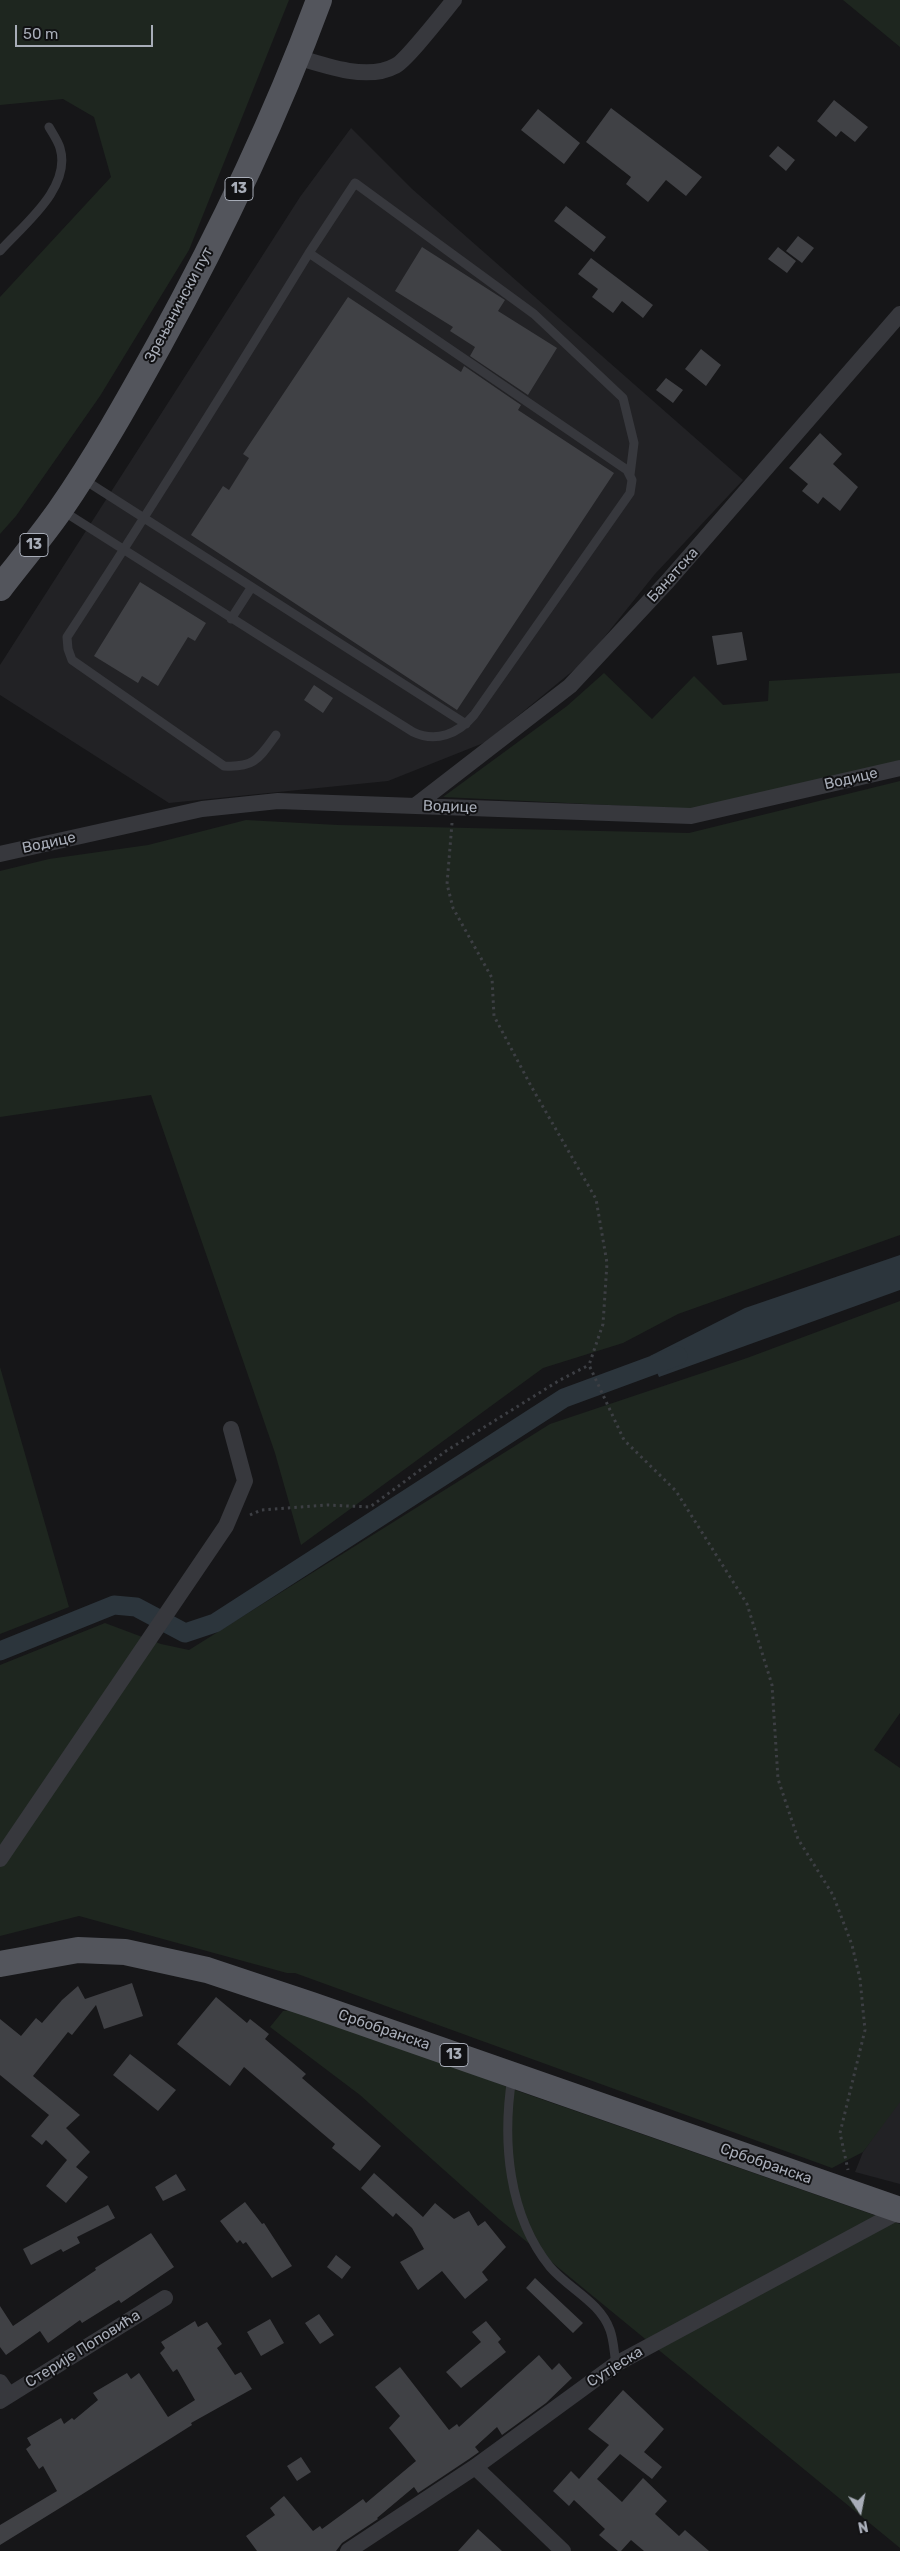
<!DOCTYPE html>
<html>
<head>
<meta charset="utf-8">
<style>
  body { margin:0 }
  #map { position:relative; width:900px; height:2551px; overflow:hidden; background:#161618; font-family:Rubik,sans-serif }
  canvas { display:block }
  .north { position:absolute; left:835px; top:2486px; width:50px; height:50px; -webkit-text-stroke:4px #111113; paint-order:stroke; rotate:169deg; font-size:14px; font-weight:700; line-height:20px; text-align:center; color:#a8adb8 }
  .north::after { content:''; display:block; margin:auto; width:18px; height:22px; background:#a8adb8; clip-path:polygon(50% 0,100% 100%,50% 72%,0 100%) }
  .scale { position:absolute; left:15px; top:25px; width:138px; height:22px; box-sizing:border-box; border:2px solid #a8adb8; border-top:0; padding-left:6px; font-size:15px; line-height:18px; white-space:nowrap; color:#a8adb8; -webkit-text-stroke:4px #111113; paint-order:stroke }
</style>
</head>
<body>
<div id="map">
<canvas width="900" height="2551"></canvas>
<div class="north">N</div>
<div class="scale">50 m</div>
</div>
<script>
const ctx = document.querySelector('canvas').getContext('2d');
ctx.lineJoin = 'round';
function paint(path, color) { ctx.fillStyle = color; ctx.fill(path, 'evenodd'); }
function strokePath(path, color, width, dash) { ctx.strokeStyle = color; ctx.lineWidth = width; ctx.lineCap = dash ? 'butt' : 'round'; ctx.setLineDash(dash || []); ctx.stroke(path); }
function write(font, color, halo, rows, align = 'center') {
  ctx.font = font + ' Rubik,sans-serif'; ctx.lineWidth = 4; ctx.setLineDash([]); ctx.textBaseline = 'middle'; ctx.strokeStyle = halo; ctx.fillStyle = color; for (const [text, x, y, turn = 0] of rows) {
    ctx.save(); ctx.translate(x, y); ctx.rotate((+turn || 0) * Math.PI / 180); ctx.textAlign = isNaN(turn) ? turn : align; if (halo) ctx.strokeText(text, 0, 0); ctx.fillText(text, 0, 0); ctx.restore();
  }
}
const built = new Path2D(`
  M351 128 411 188 743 480 655 574 586 660 486 742 388 781 169 803 0 695V665L300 197Z
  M900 2099V2184L855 2172 863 2152Z`);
const green = new Path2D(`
  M0 0H289L189 250 100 396 16 516 0 534V297L111 177 94 117 63 99 0 105Z
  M843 0H900V47Z
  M604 673 652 719 694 676 723 705 768 701 769 681 900 673V764L691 809 443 797 567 706Z
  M900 781V1235L678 1314 623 1343 543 1368 301 1545 275 1453 151 1095 0 1117V871L49 859 148 845 246 820 338 825 689 833Z
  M900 1301V1713L874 1750 900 1768V2102L863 2152 832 2168 295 1973H287L79 1916 0 1936V1665L105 1623 161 1644 189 1650 550 1424 747 1358Z
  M0 1367 69 1607 0 1634Z
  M301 2009 518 2091 900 2224V2548L499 2219 360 2095 270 2027 283 2011Z`);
const water = new Path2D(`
  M900 1255V1290L659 1377 650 1356 745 1308Z`);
const canal = new Path2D(`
  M0 1651 114 1605 136 1607 185 1633 215 1623 564 1398 678 1356`);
const building = new Path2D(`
  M834 100 868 127 855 142 841 131 836 137 817 121Z
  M611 108 702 177 686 196 666 180 648 202 626 184 631 177 586 142Z
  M538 109 580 143 564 164 521 130Z
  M778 146 795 160 786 171 769 156Z
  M566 206 606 237 594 252 554 221Z
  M798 236 814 248 802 263 786 251Z
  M422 247 505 300 498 311 557 348 528 395 470 356 475 347 450 331 453 327 395 291Z
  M778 247 796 261 787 273 768 259Z
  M591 258 653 305 643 318 622 301 613 313 592 297 598 289 578 274Z
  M348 297 461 372 464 366 521 405 518 410 614 473 457 710 191 535 223 486 229 490 249 458 243 454Z
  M701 349 721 365 706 386 685 369Z
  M666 378 683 390 673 403 656 390Z
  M820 433 842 454 833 464 858 487 840 511 823 497 818 504 802 491 808 484 789 468Z
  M140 582 206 623 195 641 188 637 158 686 142 676 138 683 94 656Z
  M742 632 747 660 717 665 712 636Z
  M314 685 333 698 323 713 304 700Z
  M132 1983 143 2016 104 2029 96 2005 72 2035 68 2032 33 2076 80 2115 66 2128 90 2152 76 2167 88 2177 66 2203 46 2186 67 2160 46 2140 42 2145 31 2136 49 2115 0 2075V2019L21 2036 36 2018 42 2023 62 2000 78 1986 85 1999Z
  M216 1997 247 2023 250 2019 269 2034 265 2039 306 2074 302 2078 381 2146 360 2171 332 2148 335 2144 244 2067 230 2086 177 2044Z
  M130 2054 176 2090 158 2111 113 2075Z
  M374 2173 423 2217 435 2203 454 2219 469 2211 478 2226 485 2221 506 2247 482 2272 488 2280 465 2299 442 2271 418 2290 400 2262 424 2249 412 2228 396 2213 393 2217 361 2188Z
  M176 2174 186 2190 163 2201 155 2187Z
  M245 2202 262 2224 264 2223 292 2266 272 2278 246 2242 243 2244 240 2240 237 2243 220 2221Z
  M108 2205 115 2218 77 2237 80 2243 63 2252 61 2249 31 2265 23 2249Z
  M151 2233 174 2267 121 2303 119 2300 82 2323 80 2320 48 2343 40 2331 6 2355 0 2347V2306L13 2326 96 2270 95 2268Z
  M336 2255 351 2267 342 2279 327 2267Z
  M535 2278 583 2323 573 2333 526 2288Z
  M319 2314 334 2335 320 2344 305 2323Z
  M270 2319 284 2343 261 2356 247 2332Z
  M195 2321 198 2327 207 2322 222 2344 217 2348 235 2375 241 2372 252 2389 191 2423 192 2425 81 2495 0 2545V2525L57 2491 43 2466 39 2469 26 2449 31 2445 27 2438 61 2418 64 2424 72 2418 74 2420 98 2400 93 2393 127 2373 131 2379 139 2373 168 2417 195 2400 177 2369 173 2372 160 2353 165 2348 161 2342Z
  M486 2321 501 2339 498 2342 506 2352 461 2388 446 2372 481 2342 472 2332Z
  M539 2355 552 2370 559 2363 572 2378 546 2403 502 2435 497 2427 475 2447 479 2452 469 2459 418 2493 414 2487 377 2518 378 2519 342 2543 336 2551H257L246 2536 275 2515 270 2508 284 2496 313 2531 320 2526 322 2529 363 2499 366 2503 416 2461 389 2428 400 2416 375 2387 400 2367 449 2430 457 2424 459 2427Z
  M623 2390 664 2429 644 2452 662 2467 652 2479 620 2454 597 2479 622 2502 643 2478 667 2501 655 2514 679 2536 685 2530 709 2551H644L631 2540 621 2551H618L599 2535 605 2529 574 2500 569 2506 553 2491 571 2471 579 2479 609 2445 588 2429Z
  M301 2457 311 2472 297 2481 287 2466Z
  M478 2529 502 2551H458Z`);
const path = new Path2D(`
  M452 823 447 884 453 908 492 978 494 1016 531 1086 596 1199 607 1263 603 1324 589 1365 624 1440 676 1491 747 1604 772 1685 778 1779 798 1839 833 1895 852 1945 860 1979 865 2030 840 2133 848 2170
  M250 1515 261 1510 327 1505 370 1507 446 1451 560 1380 589 1365`);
const service = new Path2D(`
  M0 251C23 225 72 188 60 148 58 141 53 134 49 127
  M309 253 355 183 534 314 623 398 634 443 630 475
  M83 479 466 724
  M63 511C179 585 296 659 413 732 436 743 458 734 474 715L630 493 632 480 627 470 309 253C230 382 150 510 67 637L68 649 72 660 224 766C255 768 259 758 276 735
  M231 619 251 588
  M512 2077C502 2141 508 2215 550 2267 569 2289 600 2302 610 2330 614 2341 614 2353 616 2364`);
const minor = new Path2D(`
  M297 57C325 66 368 81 395 66 405 62 444 12 454 0
  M416 805 570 686 667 582 900 314
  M0 854 202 809 278 801 691 816 900 768
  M0 1859 226 1526 245 1481 231 1429
  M0 2382 9 2395
  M0 2401 165 2298
  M475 2467 563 2551
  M348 2551 475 2467 616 2364 900 2211`);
const primary = new Path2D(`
  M0 588C20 562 41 537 60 510 96 458 128 401 159 345 220 234 275 119 319 0
  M0 1964 78 1950 125 1952 207 1970 312 2005 900 2210`);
const shields = [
  [239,189,28],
  [34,545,28],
  [454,2055,28]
];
const shieldNames = [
  ["13",239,189],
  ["13",34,545],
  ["13",454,2055]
];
const streetNames = [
  ["Зрењанински пут",179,305,-62],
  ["Банатска",673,575,-48],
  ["Водице",851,779,-13],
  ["Водице",450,807,2],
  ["Водице",49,843,-12],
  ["Србобранска",384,2030,19],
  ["Србобранска",766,2164,19],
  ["Стерије Поповића",83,2349,-32],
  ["Сутјеска",615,2367,-32]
];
paint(built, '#222225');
paint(green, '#1e261f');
paint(water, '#2c353c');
strokePath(canal, '#2c353c', 19);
paint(building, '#404145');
strokePath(path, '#3d3f44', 3, [2.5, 4]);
strokePath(service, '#37383d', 9);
strokePath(minor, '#37383d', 16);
strokePath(primary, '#53555c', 26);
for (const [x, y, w] of shields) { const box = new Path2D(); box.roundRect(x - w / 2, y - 11.5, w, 23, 4); ctx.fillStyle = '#111113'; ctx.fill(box); strokePath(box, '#a8adb8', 1); }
write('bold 14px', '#a8adb8', null, shieldNames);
write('15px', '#a8adb8', '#111113', streetNames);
</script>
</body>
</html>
